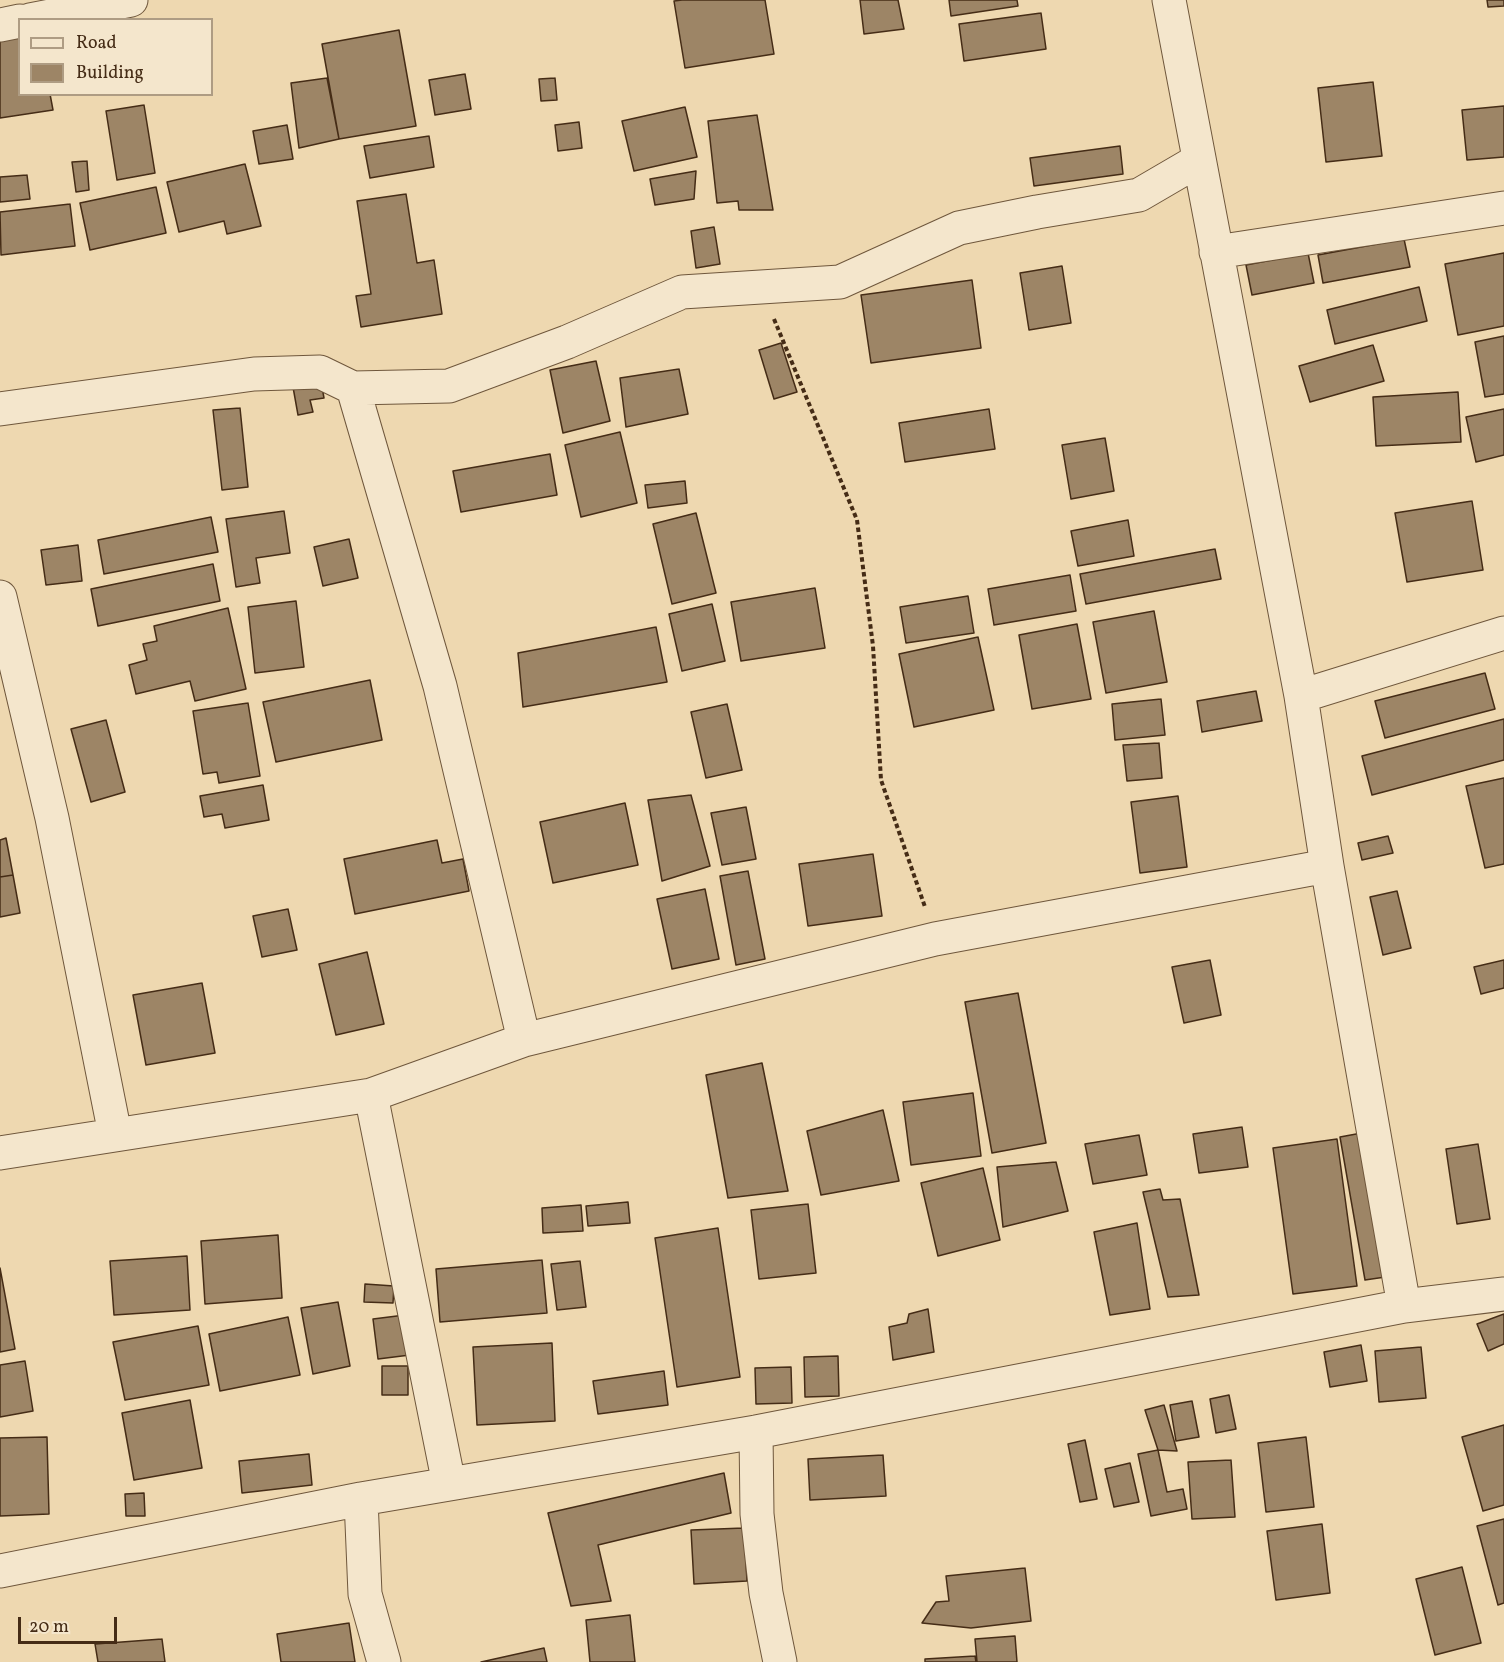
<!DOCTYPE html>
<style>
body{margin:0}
#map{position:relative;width:1504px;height:1662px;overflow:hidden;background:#eed8b0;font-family:Vollkorn,serif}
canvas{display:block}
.legend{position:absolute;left:18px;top:18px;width:195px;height:78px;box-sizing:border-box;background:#f4e6cc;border:2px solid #ae9c83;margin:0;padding:8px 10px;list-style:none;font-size:18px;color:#452c16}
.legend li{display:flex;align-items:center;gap:12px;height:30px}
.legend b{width:30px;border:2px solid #ae9c83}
.scale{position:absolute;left:18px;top:1617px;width:99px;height:27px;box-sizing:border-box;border:3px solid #452c16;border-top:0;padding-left:8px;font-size:18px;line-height:21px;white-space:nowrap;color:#452c16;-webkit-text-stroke:4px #f4e6cc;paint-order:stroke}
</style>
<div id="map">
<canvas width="1504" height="1662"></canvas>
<ul class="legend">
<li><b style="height:8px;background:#f4e6cc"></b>Road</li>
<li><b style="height:16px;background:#9d8566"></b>Building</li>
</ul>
<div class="scale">20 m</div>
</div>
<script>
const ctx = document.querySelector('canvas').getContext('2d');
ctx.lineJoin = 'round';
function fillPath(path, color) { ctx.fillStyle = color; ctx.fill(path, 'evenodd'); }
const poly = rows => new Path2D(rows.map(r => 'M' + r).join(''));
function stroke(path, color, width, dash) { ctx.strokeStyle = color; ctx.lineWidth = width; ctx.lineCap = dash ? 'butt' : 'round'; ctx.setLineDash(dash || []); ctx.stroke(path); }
const building = poly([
 [682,0,765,0,774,54,685,68,674,1,682,0],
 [860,0,898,0,904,29,864,34,860,0],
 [949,0,1017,0,1018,6,951,16,949,0],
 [1487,0,1504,0,1504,6,1488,7,1487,0],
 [1041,13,1046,49,964,61,959,24,1041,13],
 [20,30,20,94,50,94,53,110,0,118,0,33,20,30],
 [399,30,416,126,339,139,322,44,399,30],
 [465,74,471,109,435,115,429,80,465,74],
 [327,78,339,139,299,148,291,83,327,78],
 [555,78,557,100,541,101,539,79,555,78],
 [1373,82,1382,156,1326,162,1318,88,1373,82],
 [144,105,155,173,117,180,106,111,144,105],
 [1504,106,1504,157,1467,160,1462,110,1504,106],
 [685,107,697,157,634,171,622,121,685,107],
 [757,115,773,210,739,210,738,201,717,203,708,121,757,115],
 [579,122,582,148,558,151,555,125,579,122],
 [287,125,293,159,259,164,253,131,287,125],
 [429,136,434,167,370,178,364,146,429,136],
 [1120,146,1123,174,1034,186,1030,158,1120,146],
 [87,161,89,190,76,192,72,162,87,161],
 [245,164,261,226,227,234,224,221,179,232,167,182,245,164],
 [696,171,694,199,655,205,650,179,696,171],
 [27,175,30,199,0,202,0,177,27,175],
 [156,187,166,233,90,250,80,203,156,187],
 [406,194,417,263,434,260,442,314,361,327,356,296,371,294,357,201,406,194],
 [70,204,75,246,1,255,0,212,70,204],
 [714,227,720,264,696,268,691,231,714,227],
 [1404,239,1410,267,1323,283,1318,255,1404,239],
 [1308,253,1314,283,1252,295,1246,265,1308,253],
 [1504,253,1504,326,1458,335,1445,264,1504,253],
 [1062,266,1071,323,1029,330,1020,273,1062,266],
 [972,280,981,348,871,363,861,295,972,280],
 [1419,287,1427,321,1335,344,1327,310,1419,287],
 [1504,336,1504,394,1485,397,1475,342,1504,336],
 [781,343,797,392,774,399,759,350,781,343],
 [1373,345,1384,381,1310,402,1299,366,1373,345],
 [596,361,610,421,563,433,550,370,596,361],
 [679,369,688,414,626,427,620,378,679,369],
 [321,382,324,398,310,400,313,412,298,415,293,387,321,382],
 [1458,392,1461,442,1376,446,1373,397,1458,392],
 [240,408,248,487,222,490,213,410,240,408],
 [989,409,995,449,905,462,899,423,989,409],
 [1504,409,1504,455,1476,462,1466,417,1504,409],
 [620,432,637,503,581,517,565,445,620,432],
 [1105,438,1114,491,1071,499,1062,445,1105,438],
 [550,454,557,495,461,512,453,471,550,454],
 [685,481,687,503,648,508,645,485,685,481],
 [1472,501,1483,570,1407,582,1395,513,1472,501],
 [284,511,290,553,256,558,260,583,236,587,226,519,284,511],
 [696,513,716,593,672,604,653,524,696,513],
 [211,517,218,552,104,574,98,540,211,517],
 [1128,520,1134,556,1078,566,1071,531,1128,520],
 [349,539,358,578,323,586,314,547,349,539],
 [78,545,82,581,46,585,41,550,78,545],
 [1215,549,1221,579,1086,604,1080,574,1215,549],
 [213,564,220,601,98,626,91,589,213,564],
 [1070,575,1076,611,994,625,988,589,1070,575],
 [815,588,825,648,741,661,731,602,815,588],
 [968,596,974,633,906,643,900,607,968,596],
 [296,601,304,667,255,673,248,607,296,601],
 [712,604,725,661,682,671,669,614,712,604],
 [228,608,246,689,195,701,190,681,136,694,129,665,147,660,143,644,157,641,154,626,228,608],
 [1154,611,1167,682,1106,693,1093,622,1154,611],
 [1077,624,1091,699,1032,709,1019,635,1077,624],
 [656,627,667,682,523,707,518,653,656,627],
 [978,637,994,710,914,727,899,654,978,637],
 [1485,673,1495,709,1385,738,1375,701,1485,673],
 [370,680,382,740,276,762,263,702,370,680],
 [1256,691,1262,721,1202,732,1197,701,1256,691],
 [1161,699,1165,735,1115,740,1112,704,1161,699],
 [248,703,260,776,219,783,217,772,203,774,193,711,248,703],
 [727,704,742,770,706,778,691,712,727,704],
 [1504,719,1504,760,1372,795,1362,756,1504,719],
 [106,720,125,792,91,802,71,729,106,720],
 [1159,743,1162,778,1127,781,1123,745,1159,743],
 [1504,778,1504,864,1485,868,1466,786,1504,778],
 [263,785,269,820,225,828,222,814,204,817,200,796,263,785],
 [691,795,710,866,662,881,648,800,691,795],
 [1178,796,1187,867,1140,873,1131,802,1178,796],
 [625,803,638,865,553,883,540,822,625,803],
 [746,807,756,859,722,865,711,813,746,807],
 [1388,836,1393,853,1362,860,1358,843,1388,836],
 [6,838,13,875,0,877,0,840,6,838],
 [437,840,442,863,463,859,469,891,355,914,344,859,437,840],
 [873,854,882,916,808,926,799,864,873,854],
 [748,871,765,959,736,965,720,876,748,871],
 [13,875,20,913,0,917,0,877,13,875],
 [705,889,719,959,672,969,657,899,705,889],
 [1397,891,1411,948,1383,955,1370,897,1397,891],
 [288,909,297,950,262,957,253,916,288,909],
 [367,952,384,1024,336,1035,319,964,367,952],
 [1210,960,1221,1015,1184,1023,1172,967,1210,960],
 [1504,960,1504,988,1481,994,1474,967,1504,960],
 [202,983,215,1053,146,1065,133,995,202,983],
 [1018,993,1046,1143,992,1153,965,1002,1018,993],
 [762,1063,788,1191,728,1198,706,1075,762,1063],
 [973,1093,981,1156,911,1165,903,1102,973,1093],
 [883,1110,899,1181,821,1195,807,1131,883,1110],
 [1242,1127,1248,1167,1199,1173,1193,1134,1242,1127],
 [1367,1132,1392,1276,1365,1280,1340,1137,1367,1132],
 [1139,1135,1147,1175,1093,1184,1085,1144,1139,1135],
 [1337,1139,1357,1286,1293,1294,1273,1148,1337,1139],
 [1478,1144,1490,1219,1457,1224,1446,1149,1478,1144],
 [1056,1162,1068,1211,1003,1227,997,1167,1056,1162],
 [983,1168,1000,1240,938,1256,921,1183,983,1168],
 [1160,1189,1163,1200,1180,1199,1199,1295,1168,1297,1143,1192,1160,1189],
 [628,1202,630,1223,588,1226,586,1206,628,1202],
 [808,1204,816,1273,759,1279,751,1210,808,1204],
 [581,1205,583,1231,543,1233,542,1208,581,1205],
 [1137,1223,1150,1309,1110,1315,1094,1232,1137,1223],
 [718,1228,740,1377,677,1387,655,1238,718,1228],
 [278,1235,282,1298,205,1304,201,1241,278,1235],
 [187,1256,190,1310,114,1315,110,1261,187,1256],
 [542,1260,547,1313,440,1322,436,1269,542,1260],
 [580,1261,586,1307,557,1310,551,1264,580,1261],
 [0,1268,15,1349,0,1352,0,1268],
 [365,1284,394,1286,393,1303,364,1302,365,1284],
 [338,1302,350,1366,313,1374,301,1308,338,1302],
 [928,1309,934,1352,893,1360,889,1327,907,1323,909,1314,928,1309],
 [1504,1314,1504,1344,1488,1351,1477,1324,1504,1314],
 [405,1315,410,1355,378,1359,373,1319,405,1315],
 [288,1317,300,1375,220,1391,209,1334,288,1317],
 [198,1326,209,1385,125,1400,113,1342,198,1326],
 [552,1343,555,1421,477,1425,473,1347,552,1343],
 [1361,1345,1367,1381,1330,1387,1324,1352,1361,1345],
 [1421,1347,1426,1398,1379,1402,1375,1351,1421,1347],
 [838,1356,839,1396,805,1397,804,1357,838,1356],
 [25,1361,33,1411,0,1417,0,1365,25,1361],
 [382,1366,408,1366,408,1395,382,1395,382,1366],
 [791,1367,792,1403,756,1404,755,1368,791,1367],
 [664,1371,668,1405,598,1414,593,1381,664,1371],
 [1229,1395,1236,1429,1216,1433,1210,1399,1229,1395],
 [190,1400,202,1468,134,1480,122,1413,190,1400],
 [1192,1401,1199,1437,1176,1441,1170,1405,1192,1401],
 [1164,1405,1177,1451,1158,1450,1145,1410,1164,1405],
 [1504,1425,1504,1505,1483,1511,1462,1437,1504,1425],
 [47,1437,49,1514,0,1516,0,1438,47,1437],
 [1306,1437,1314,1507,1266,1512,1258,1443,1306,1437],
 [1085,1440,1097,1499,1080,1502,1068,1444,1085,1440],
 [1158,1450,1167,1492,1183,1489,1187,1509,1151,1516,1138,1454,1158,1450],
 [309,1454,312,1485,242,1493,239,1461,309,1454],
 [883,1455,886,1496,810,1500,808,1459,883,1455],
 [1231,1460,1235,1517,1192,1519,1188,1462,1231,1460],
 [1130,1463,1139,1502,1114,1507,1105,1469,1130,1463],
 [724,1473,731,1513,598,1545,611,1601,571,1606,548,1513,724,1473],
 [144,1493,145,1516,126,1516,125,1494,144,1493],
 [1504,1519,1504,1603,1498,1605,1477,1526,1504,1519],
 [1322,1524,1330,1593,1276,1600,1267,1531,1322,1524],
 [744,1528,747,1581,694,1584,691,1530,744,1528],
 [1462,1567,1481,1643,1435,1655,1416,1579,1462,1567],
 [1025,1568,1031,1621,971,1628,922,1623,936,1602,949,1601,946,1576,1025,1568],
 [630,1615,635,1662,590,1662,586,1620,630,1615],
 [349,1623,355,1662,281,1662,277,1634,349,1623],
 [1015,1636,1017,1662,977,1662,975,1639,1015,1636],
 [162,1639,165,1662,98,1662,95,1644,162,1639],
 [544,1648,547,1662,481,1662,544,1648],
 [975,1656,976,1662,925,1662,925,1659,975,1656]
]);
fillPath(building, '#9d8566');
stroke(building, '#452c16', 1.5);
const minor = poly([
 [1169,0,1301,696,1327,866,1404,1306],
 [30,20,131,0],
 [0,25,20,21],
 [1216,252,1504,208],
 [353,388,449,386,567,342,682,292,840,282,959,228,1037,212,1139,195,1199,160],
 [0,409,254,374,320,372,353,388,440,686,524,1040],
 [0,597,52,818,115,1134],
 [1301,696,1504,633],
 [371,1095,449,1484],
 [0,1153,371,1095,524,1040,935,939,1327,866],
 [756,1432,757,1514,766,1593,780,1662],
 [361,1499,365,1594,384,1662],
 [0,1571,361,1499,756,1432,1404,1306,1504,1294]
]);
stroke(minor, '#6f573c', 35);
stroke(poly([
 [774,319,857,520,873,646,881,780,925,907]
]), '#452c16', 4, [4.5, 3]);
stroke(minor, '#f4e6cc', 33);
</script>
